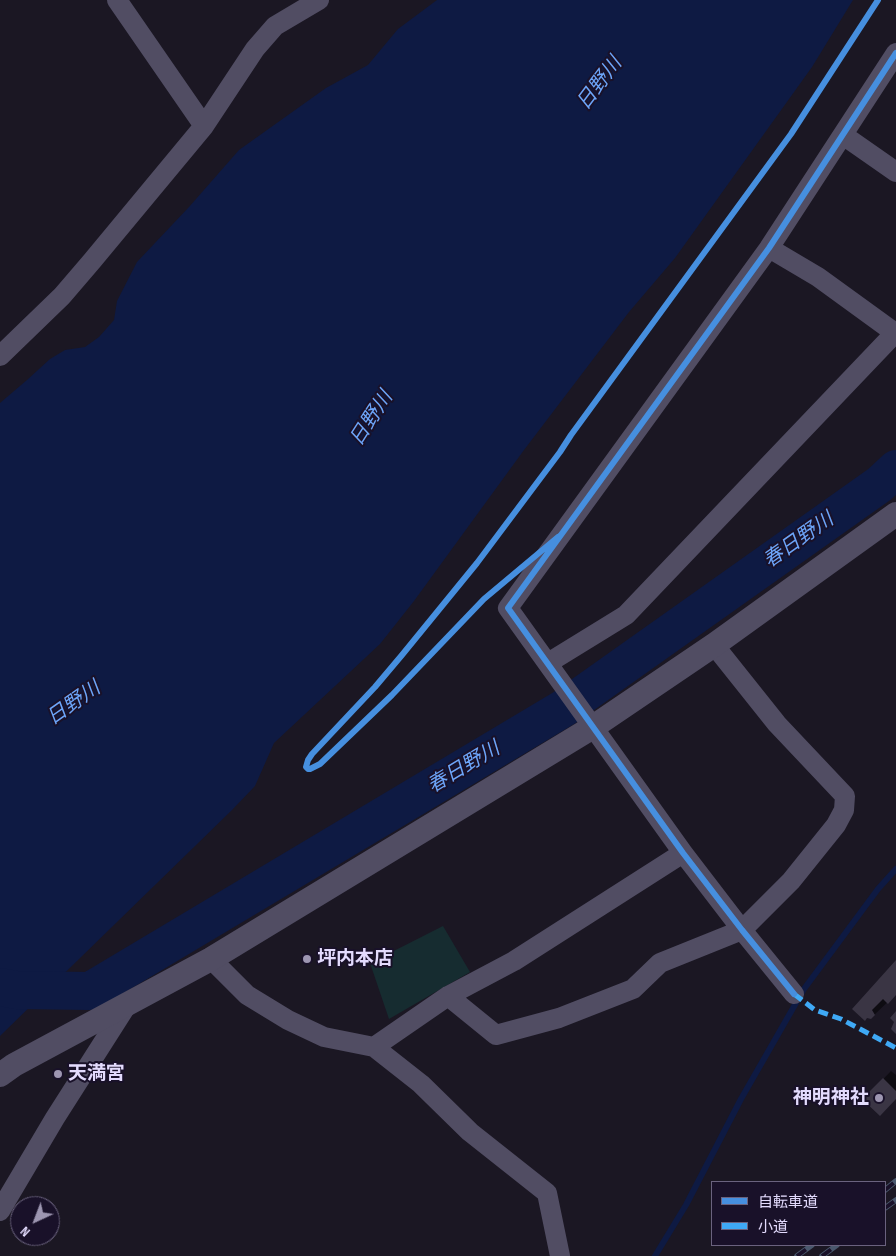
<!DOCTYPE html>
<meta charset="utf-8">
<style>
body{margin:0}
#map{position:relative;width:896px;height:1256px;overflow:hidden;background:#1b1723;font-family:"Sofia Sans Condensed","Noto Sans JP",sans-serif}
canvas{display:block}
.legend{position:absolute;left:711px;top:1181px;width:175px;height:65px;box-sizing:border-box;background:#191129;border:1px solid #6a627e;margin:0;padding:6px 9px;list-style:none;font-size:15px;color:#e3dbfd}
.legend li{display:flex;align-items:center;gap:10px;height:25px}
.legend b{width:25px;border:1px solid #6a627e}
.north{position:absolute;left:10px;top:1196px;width:50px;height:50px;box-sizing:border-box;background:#191129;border:1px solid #6a627e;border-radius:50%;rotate:223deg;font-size:14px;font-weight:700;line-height:20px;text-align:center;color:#e3dbfd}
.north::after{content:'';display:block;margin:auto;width:18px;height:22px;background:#9d96b1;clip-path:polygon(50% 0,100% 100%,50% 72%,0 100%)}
</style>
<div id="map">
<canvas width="896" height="1256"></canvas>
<ul class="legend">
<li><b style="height:6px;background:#468fdf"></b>自転車道</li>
<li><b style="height:6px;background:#3fa9f5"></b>小道</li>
</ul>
<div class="north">N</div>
</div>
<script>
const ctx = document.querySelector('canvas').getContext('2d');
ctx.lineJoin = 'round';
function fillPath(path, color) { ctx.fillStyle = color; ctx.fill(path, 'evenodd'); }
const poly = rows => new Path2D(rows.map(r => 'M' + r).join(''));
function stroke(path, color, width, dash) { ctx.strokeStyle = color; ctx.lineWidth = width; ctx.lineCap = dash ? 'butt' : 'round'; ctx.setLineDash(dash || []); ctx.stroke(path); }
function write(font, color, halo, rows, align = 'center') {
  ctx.font = font + ' "Sofia Sans Condensed","Noto Sans JP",sans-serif'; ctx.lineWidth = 4; ctx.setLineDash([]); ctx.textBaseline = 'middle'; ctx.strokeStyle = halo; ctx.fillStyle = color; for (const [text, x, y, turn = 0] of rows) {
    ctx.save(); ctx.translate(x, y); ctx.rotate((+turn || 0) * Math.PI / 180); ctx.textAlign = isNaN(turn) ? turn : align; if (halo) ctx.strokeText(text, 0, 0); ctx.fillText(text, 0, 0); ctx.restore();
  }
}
fillPath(poly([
 [443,926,470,972,389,1019,370,963]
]), '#162c30');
fillPath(poly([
 [437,0,853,0,812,67,675,258,629,312,524,450,414,601,380,644,274,743,255,786,232,810,0,1036,0,403,27,380,50,359,65,350,85,347,99,337,114,320,117,301,137,262,189,207,239,150,326,88,368,65,398,29]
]), '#0e1a43');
fillPath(poly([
 [896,962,896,994,871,1018,867,1016],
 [891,1071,896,1075,896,1097,864,1099]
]), '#0007');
stroke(poly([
 [655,1256,686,1205,741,1099,804,989,878,889,896,869]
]), '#0e1a43', 6);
stroke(poly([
 [0,987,16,990,90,991,564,708,880,484,896,469]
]), '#0e1a43', 38);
fillPath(poly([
 [896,960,896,995,888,1004,883,999,872,1010,875,1015,871,1019,867,1018,865,1021,852,1009],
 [896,1011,896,1034,891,1029,894,1022,890,1018],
 [883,1078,896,1091,896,1099,880,1116,862,1099]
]), '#3a3544');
stroke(poly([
 [494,590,484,599,392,695,320,764,310,769,308,769,306,767,308,760,312,754,375,687,402,655,477,563,560,452,571,435,791,134,878,0]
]), '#4c5564', 3, [2.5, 4]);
stroke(poly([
 [117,0,204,126],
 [843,135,896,172],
 [769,248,818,277,895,333],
 [0,356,62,296,92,261,204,126,255,49,275,26,319,0],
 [548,663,626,615,896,332],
 [211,959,247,995,288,1020,324,1037,374,1047,421,1084,470,1132,547,1193,560,1256],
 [794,994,742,930,683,853,508,608,769,248,896,53],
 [448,996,496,1035,559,1018,633,989,660,963,742,930,791,881,836,825,844,810,845,796,777,724,714,645],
 [374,1047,448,996,514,961,683,853],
 [0,1211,55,1118,127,1005]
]), '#514d63', 20);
stroke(poly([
 [0,1075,14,1065,211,959,593,727,714,645,896,514]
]), '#514d63', 24);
const rail = poly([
 [885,1190,896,1181],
 [885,1208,896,1200],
 [797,1256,812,1245],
 [822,1256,837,1245]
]);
stroke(rail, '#4a586d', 5.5);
stroke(rail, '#191129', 4, [11]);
stroke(poly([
 [794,994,815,1010,841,1019,896,1048]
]), '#3fa9f5', 5, [10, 5]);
stroke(poly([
 [558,537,484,599,392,695,320,764,310,769,308,769,306,767,308,760,312,754,375,687,402,655,477,563,560,452,571,435,791,134,878,0],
 [794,994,742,930,683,853,508,608,769,248,896,53]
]), '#468fdf', 6);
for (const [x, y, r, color] of [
 [307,959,5,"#9d96b1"],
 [58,1074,5,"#9d96b1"],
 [879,1098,5,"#9d96b1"]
]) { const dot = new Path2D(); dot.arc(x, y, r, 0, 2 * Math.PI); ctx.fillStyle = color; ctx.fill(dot); stroke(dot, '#191129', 2); }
write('bold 19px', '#e3dbfd', '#191129', [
 ["坪内本店",317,959],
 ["天満宮",68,1074],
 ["神明神社",869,1098,"right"]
], 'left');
write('italic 20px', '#6da5f9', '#191129', [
 ["日野川",600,84,-53],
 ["日野川",372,419,-57],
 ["春日野川",799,541,-35],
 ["日野川",74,704,-35],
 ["春日野川",464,768,-31]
]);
</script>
